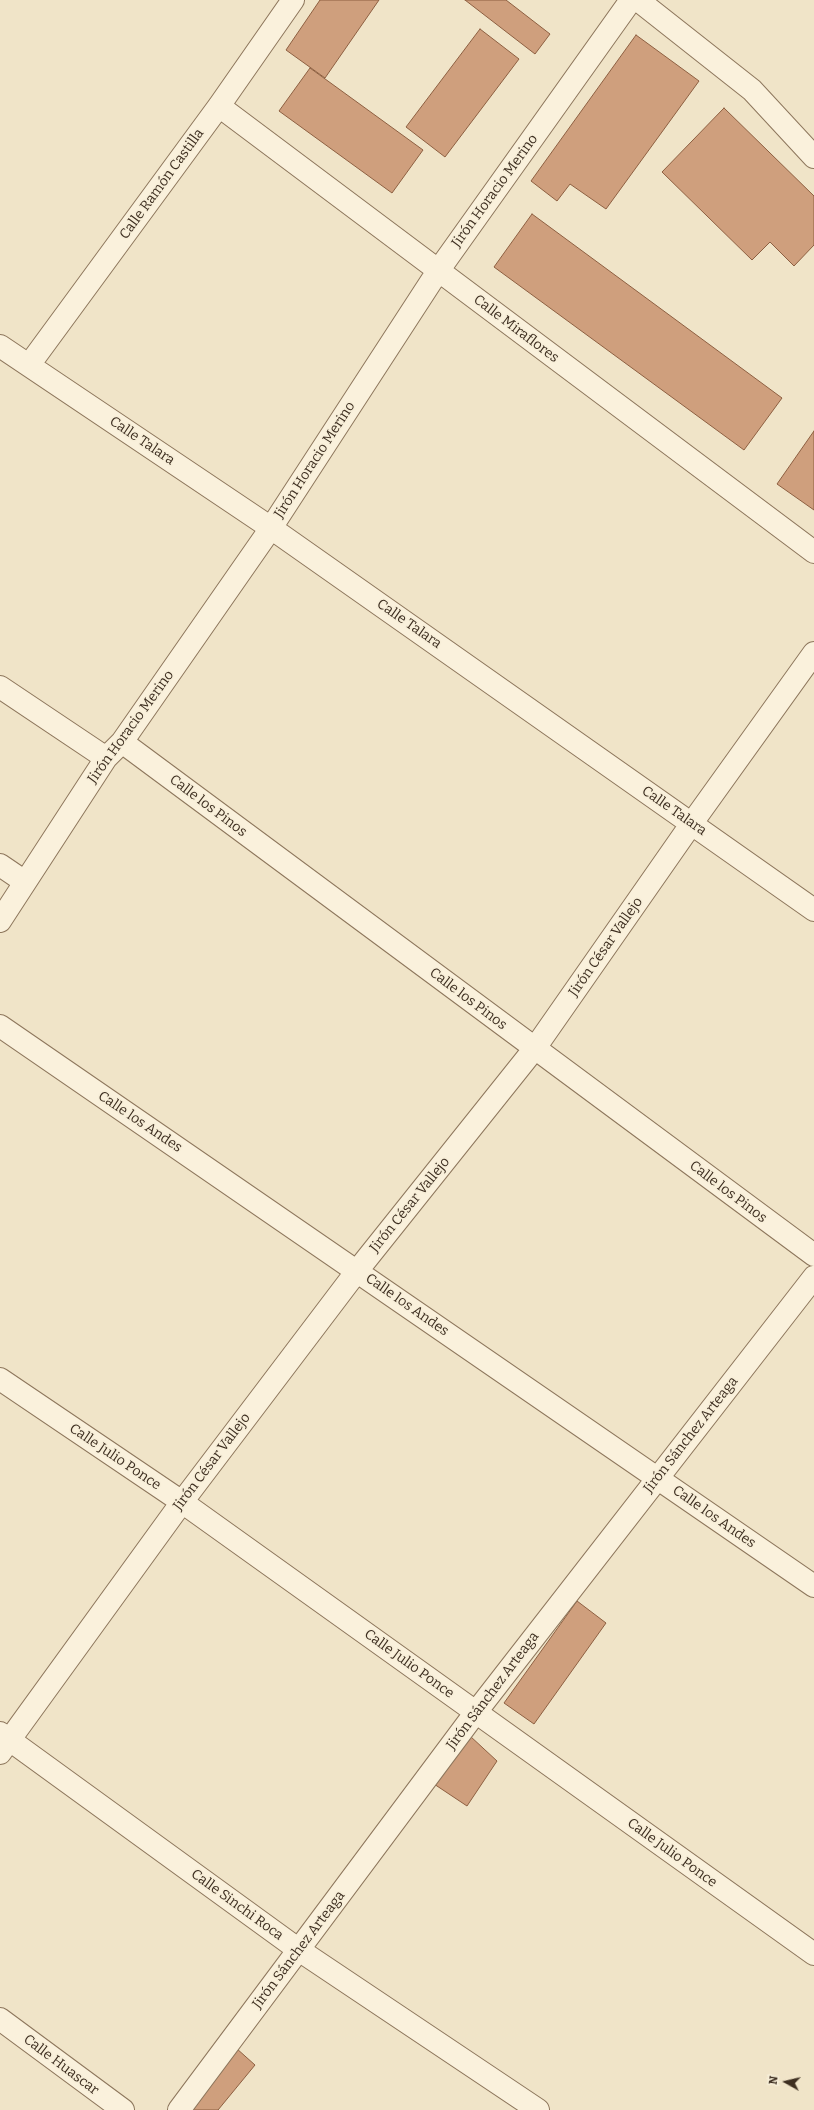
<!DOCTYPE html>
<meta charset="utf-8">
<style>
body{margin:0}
#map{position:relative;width:814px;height:2110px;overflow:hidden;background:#f0e4c8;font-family:Bitter,serif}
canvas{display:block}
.north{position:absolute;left:766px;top:2062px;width:40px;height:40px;-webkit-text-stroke:3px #f7eed8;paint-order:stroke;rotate:278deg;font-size:11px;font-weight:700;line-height:16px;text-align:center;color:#3d2e20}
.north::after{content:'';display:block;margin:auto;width:14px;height:18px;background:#3d2e20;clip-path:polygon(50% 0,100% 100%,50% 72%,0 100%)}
</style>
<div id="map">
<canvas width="814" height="2110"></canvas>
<div class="north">N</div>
</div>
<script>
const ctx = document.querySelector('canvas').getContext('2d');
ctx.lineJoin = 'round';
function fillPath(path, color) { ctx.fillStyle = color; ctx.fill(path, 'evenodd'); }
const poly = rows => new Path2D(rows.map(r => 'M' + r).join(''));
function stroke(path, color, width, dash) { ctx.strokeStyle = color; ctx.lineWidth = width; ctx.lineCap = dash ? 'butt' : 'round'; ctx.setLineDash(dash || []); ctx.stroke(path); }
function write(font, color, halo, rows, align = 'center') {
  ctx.font = font + ' Bitter,serif'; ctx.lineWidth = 3; ctx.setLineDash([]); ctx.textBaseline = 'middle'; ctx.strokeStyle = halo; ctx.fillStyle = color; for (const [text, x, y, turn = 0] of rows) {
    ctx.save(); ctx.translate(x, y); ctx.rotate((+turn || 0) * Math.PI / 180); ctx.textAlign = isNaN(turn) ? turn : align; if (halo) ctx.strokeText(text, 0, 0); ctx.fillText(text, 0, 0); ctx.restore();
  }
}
const building = poly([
 [320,0,379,0,325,78,286,50,320,0],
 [465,0,506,0,550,34,535,54,465,0],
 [480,29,519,59,445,157,406,127,480,29],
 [636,35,699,81,606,209,570,184,557,201,531,181,636,35],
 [310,68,423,150,392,193,279,111,310,68],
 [724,108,814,196,814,245,794,266,770,242,752,260,662,172,724,108],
 [532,214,782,398,744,450,494,267,532,214],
 [814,431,814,510,777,484,814,431],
 [577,1601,606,1623,534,1724,504,1703,577,1601],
 [470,1736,497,1761,467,1806,434,1784,470,1736],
 [236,2048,255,2065,218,2110,190,2110,236,2048]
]);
fillPath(building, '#cf9f7d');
stroke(building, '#8d5f41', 1);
const minor = poly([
 [638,0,752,90,814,157],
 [219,106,814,552],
 [0,346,271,528,814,910],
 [29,365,219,106,293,0],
 [0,687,106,758],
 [122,742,814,1255],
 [0,865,25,882],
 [0,921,106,758,122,742,271,528,438,271,631,0],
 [0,1026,814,1586],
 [0,1379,182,1502,814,1954],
 [0,1733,299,1950,538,2110],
 [0,1753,182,1502,357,1271,535,1048,692,823,814,653],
 [0,2019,123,2110],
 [179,2110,476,1712,814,1277]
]);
stroke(minor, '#8d765c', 24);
stroke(minor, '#faf1dc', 22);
write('14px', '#3d2e20', '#f7eed8', [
 ["Calle Ramón Castilla",162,184,-54],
 ["Jirón Horacio Merino",495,191,-54],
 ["Calle Miraflores",516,329,37],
 ["Calle Talara",142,441,34],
 ["Jirón Horacio Merino",315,460,-57],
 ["Calle Talara",409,624,35],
 ["Jirón Horacio Merino",131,727,-54],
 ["Calle los Pinos",208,806,37],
 ["Calle Talara",674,811,35],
 ["Jirón César Vallejo",606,947,-55],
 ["Calle los Pinos",468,999,37],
 ["Calle los Andes",140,1122,34],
 ["Calle los Pinos",728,1192,37],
 ["Jirón César Vallejo",410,1205,-51],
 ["Calle los Andes",407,1305,35],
 ["Jirón Sánchez Arteaga",691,1435,-52],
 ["Calle Julio Ponce",115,1457,34],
 ["Jirón César Vallejo",212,1462,-53],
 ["Calle los Andes",714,1517,35],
 ["Calle Julio Ponce",409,1664,36],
 ["Jirón Sánchez Arteaga",493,1691,-53],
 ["Calle Julio Ponce",672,1853,36],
 ["Calle Sinchi Roca",237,1905,36],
 ["Jirón Sánchez Arteaga",299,1950,-53],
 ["Calle Huascar",61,2065,37]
]);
</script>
